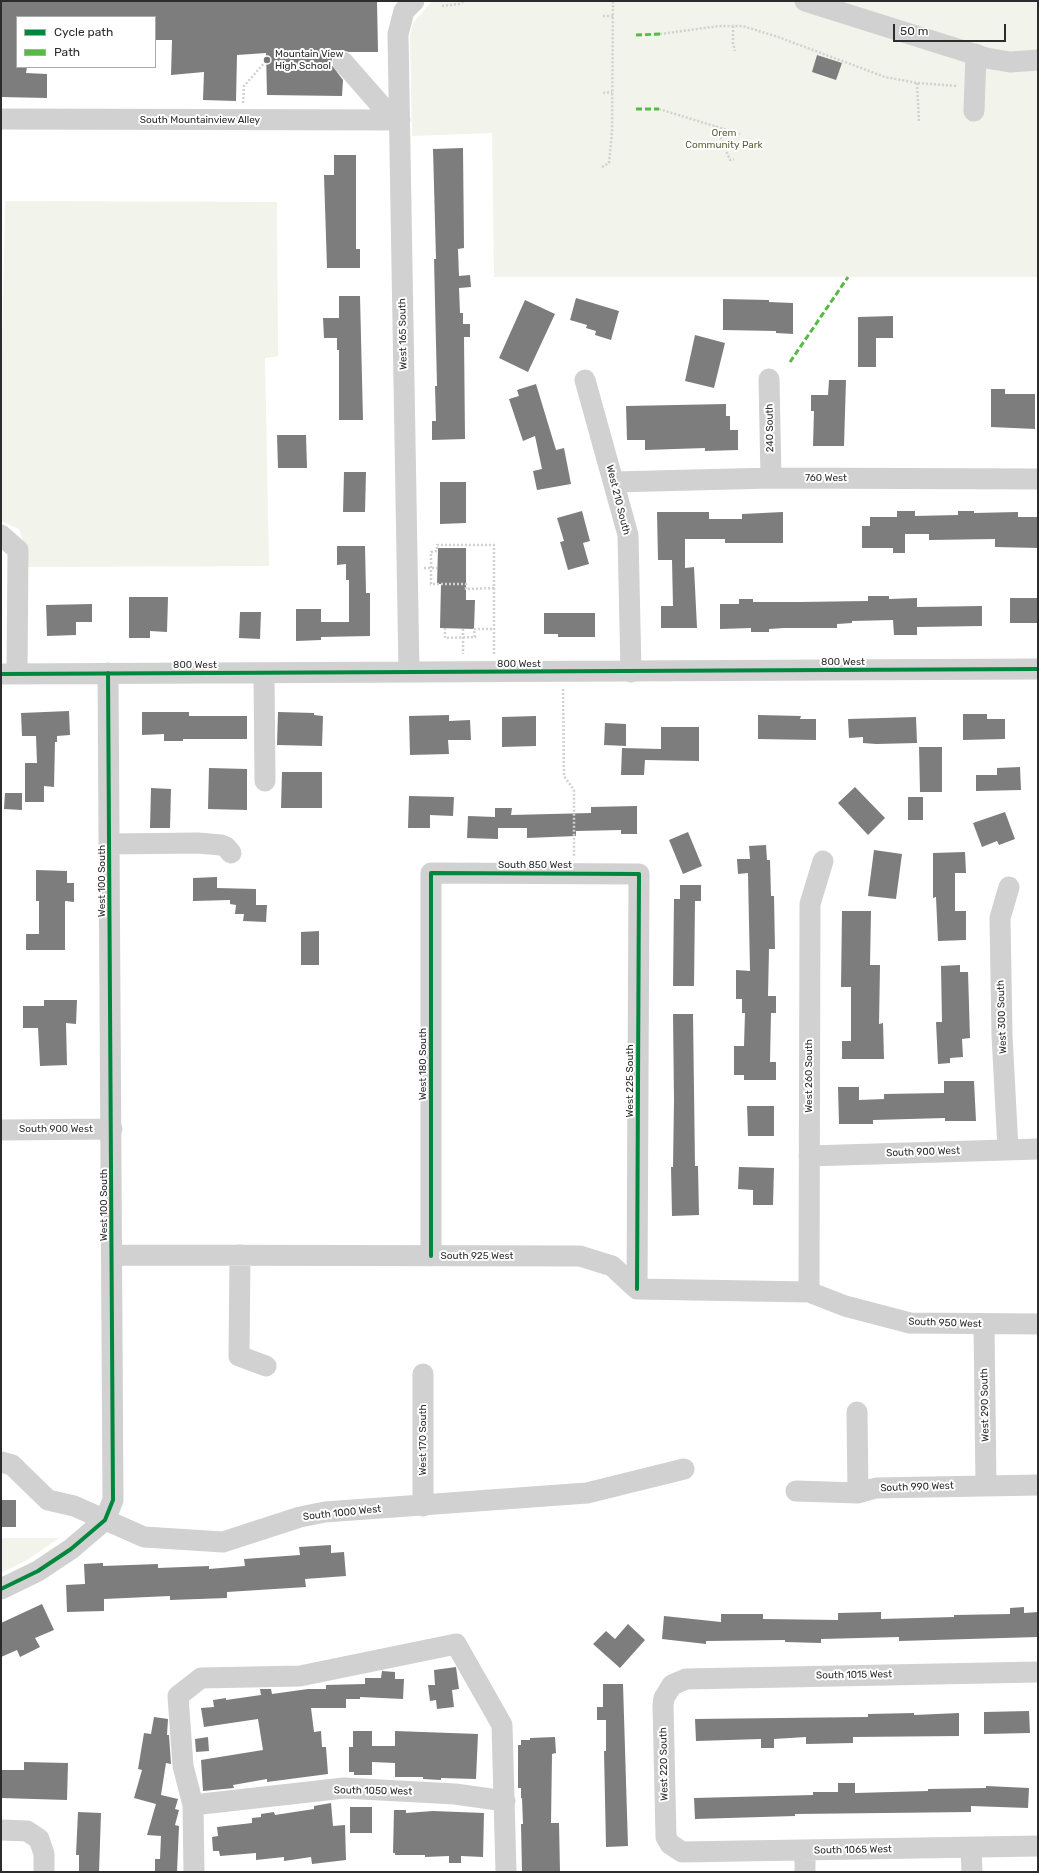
<!DOCTYPE html>
<style>
body{margin:0}
#map{position:relative;width:1039px;height:1873px;overflow:hidden;background:#fff;font-family:Rubik,sans-serif}
canvas{display:block}
.frame{position:absolute;inset:0;border:2px solid #2c2c2c;pointer-events:none}
.legend{position:absolute;left:16px;top:16px;width:140px;height:52px;box-sizing:border-box;background:#fff;border:1px solid #ababab;margin:0;padding:5px 7px;list-style:none;font-size:12px;color:#2c2c2c}
.legend li{display:flex;align-items:center;gap:8px;height:20px}
.legend b{width:20px;border:1px solid #ababab}
.scale{position:absolute;left:893px;top:24px;width:113px;height:18px;box-sizing:border-box;border:2px solid #2c2c2c;border-top:0;padding-left:5px;font-size:12px;line-height:14px;white-space:nowrap;color:#2c2c2c;-webkit-text-stroke:3px #fff;paint-order:stroke}
</style>
<div id="map">
<canvas width="1039" height="1873"></canvas>
<div class="frame"></div>
<ul class="legend">
<li><b style="height:5px;background:#00873e"></b>Cycle path</li>
<li><b style="height:5px;background:#58b947"></b>Path</li>
</ul>
<div class="scale">50 m</div>
</div>
<script>
const ctx = document.querySelector('canvas').getContext('2d');
ctx.lineJoin = 'round';
function fillPath(path, color) { ctx.fillStyle = color; ctx.fill(path, 'evenodd'); }
const poly = rows => new Path2D(rows.map(r => 'M' + r).join(''));
function stroke(path, color, width, dash) { ctx.strokeStyle = color; ctx.lineWidth = width; ctx.lineCap = dash ? 'butt' : 'round'; ctx.setLineDash(dash || []); ctx.stroke(path); }
function write(font, color, halo, rows, align = 'center') {
  ctx.font = font + ' Rubik,sans-serif'; ctx.lineWidth = 4; ctx.setLineDash([]); ctx.textBaseline = 'middle'; ctx.strokeStyle = halo; ctx.fillStyle = color; for (const [text, x, y, turn = 0] of rows) {
    ctx.save(); ctx.translate(x, y); ctx.rotate((+turn || 0) * Math.PI / 180); ctx.textAlign = isNaN(turn) ? turn : align; if (halo) ctx.strokeText(text, 0, 0); ctx.fillText(text, 0, 0); ctx.restore();
  }
}
fillPath(poly([
 [432,1,1038,1,1038,277,494,277,492,133,412,136,410,35,413,23],
 [5,201,277,202,278,356,265,358,269,566,22,567,23,541,19,529,1,521,1,410],
 [1,1538,59,1538,27,1560,1,1573]
]), '#f2f3ea');
fillPath(poly([
 [1,1,377,1,378,52,349,52,341,50,335,53,332,59,331,64,343,80,342,96,267,95,266,53,237,55,236,101,203,100,204,72,171,75,172,40,155,40,155,17,17,17,17,67,27,67,26,73,47,74,47,98,1,97],
 [817,55,842,63,836,80,812,72],
 [463,148,464,248,458,249,459,276,470,275,471,287,459,288,460,313,463,313,463,324,470,324,470,337,464,337,465,439,432,440,432,421,436,421,435,386,437,386,434,259,436,259,433,149],
 [334,155,356,155,356,249,360,249,360,268,327,268,324,175,334,175],
 [339,296,360,296,363,420,339,420,339,350,337,350,337,338,324,338,323,318,339,318],
 [576,298,619,311,611,340,595,335,596,331,586,328,587,325,570,320],
 [723,299,769,300,769,302,793,303,793,334,776,333,776,331,723,330],
 [525,300,555,314,528,372,499,358],
 [893,316,893,338,876,338,876,367,858,367,858,317],
 [695,335,725,343,714,388,685,381],
 [829,380,846,380,844,446,813,446,814,411,811,411,811,395,828,395],
 [536,384,556,450,564,448,571,484,537,490,533,471,542,469,535,436,523,441,509,399,519,396,517,390],
 [991,389,1005,389,1005,394,1035,394,1035,429,991,427],
 [726,404,726,416,730,416,730,430,738,430,738,450,705,451,705,448,645,450,645,440,627,440,626,406],
 [277,435,306,435,307,468,278,468],
 [344,472,366,472,365,512,343,512],
 [440,482,466,482,466,523,440,524],
 [582,511,590,541,583,543,589,564,568,570,560,542,564,541,557,518],
 [897,511,915,511,915,516,958,515,958,511,974,511,974,513,1018,512,1018,517,1038,517,1038,548,995,547,995,539,929,540,929,534,905,534,905,553,893,553,893,548,862,548,862,526,870,526,870,517,897,517],
 [657,512,709,512,709,519,742,519,742,514,783,512,783,543,725,543,725,539,685,539,685,568,694,567,697,628,661,628,661,606,673,606,672,560,658,560],
 [337,546,365,546,366,593,370,593,370,636,321,637,321,640,296,641,296,609,321,609,321,622,349,622,349,580,346,580,346,564,337,565],
 [438,548,466,548,466,600,475,600,474,629,440,628,441,584,437,584],
 [868,596,889,596,889,599,917,598,917,607,982,606,982,626,917,627,917,635,894,635,893,620,852,621,852,623,837,624,837,628,784,628,769,629,769,632,751,632,751,628,720,629,720,604,739,604,739,599,753,599,753,602,800,602,868,601],
 [129,597,168,597,167,632,150,631,150,638,129,638],
 [1010,598,1038,598,1038,623,1010,623],
 [92,604,92,622,76,622,76,635,47,636,46,605],
 [240,612,261,612,260,639,239,638],
 [544,613,595,613,595,637,558,637,558,634,544,634],
 [69,711,70,735,57,736,57,742,55,742,54,787,44,786,44,802,25,802,25,763,37,763,36,736,22,736,21,713],
 [142,712,189,712,189,716,247,716,247,739,183,739,183,741,164,741,164,734,142,735],
 [278,712,314,713,314,715,323,716,322,746,277,745],
 [963,714,987,714,987,719,1005,719,1005,739,963,740],
 [449,715,449,721,470,720,471,740,448,740,449,754,410,755,409,716],
 [758,715,801,716,800,719,816,719,816,740,758,739],
 [536,716,536,746,502,747,502,717],
 [916,717,917,743,876,744,863,743,863,737,849,738,848,719],
 [605,723,626,724,626,746,604,745],
 [661,727,699,727,699,761,645,760,644,775,621,775,622,748,661,749],
 [919,747,942,747,942,792,920,792],
 [1020,767,1021,790,976,791,976,775,997,775,997,768],
 [209,768,247,769,247,810,208,809],
 [282,772,322,772,322,808,281,808],
 [855,787,885,818,868,835,838,803],
 [151,788,171,789,170,828,150,828],
 [5,793,22,793,22,810,4,809],
 [409,796,454,797,453,816,430,815,430,828,408,828],
 [908,797,923,797,923,820,908,820],
 [637,806,637,834,621,834,621,830,576,831,576,836,527,838,527,828,498,828,498,839,467,838,468,816,495,817,495,808,512,808,511,815,591,813,591,807],
 [1005,812,1015,839,999,845,997,841,982,847,973,823],
 [688,832,702,866,683,874,669,840],
 [766,845,767,860,770,860,771,896,774,896,775,949,769,949,768,996,776,996,776,1013,771,1013,770,1062,776,1062,776,1080,744,1080,744,1075,734,1075,734,1046,744,1046,745,1013,742,1013,742,999,736,999,736,970,750,971,748,873,738,874,737,859,750,859,749,846],
 [874,850,902,854,896,899,868,896],
 [965,852,966,873,955,873,955,911,966,911,966,940,938,941,936,897,933,898,933,853],
 [36,870,67,871,67,883,74,883,74,902,65,901,65,950,26,950,26,934,39,934,39,901,36,901],
 [217,877,217,888,256,889,256,905,267,905,266,922,243,921,244,914,235,914,236,905,230,904,230,900,193,901,193,878],
 [680,885,701,885,701,901,695,901,694,986,673,986,674,899,680,899],
 [842,911,871,911,870,965,880,965,879,1024,883,1023,884,1059,842,1059,842,1041,851,1041,851,987,841,987],
 [319,931,319,965,301,965,301,932],
 [960,965,960,972,968,972,970,1038,962,1039,963,1057,950,1058,950,1063,938,1064,936,1022,942,1022,941,966],
 [44,1000,77,1000,76,1024,66,1023,67,1065,40,1066,38,1028,23,1028,23,1006,44,1006],
 [673,1014,693,1014,695,1166,698,1166,699,1215,672,1216,671,1167,673,1167,674,1100],
 [944,1081,974,1081,976,1121,945,1121,945,1118,873,1120,873,1124,839,1124,838,1087,859,1087,859,1100,884,1099,884,1094,944,1093],
 [747,1106,774,1106,774,1136,748,1136],
 [739,1167,774,1168,773,1205,753,1205,753,1190,738,1189],
 [1,1500,16,1500,16,1527,1,1527],
 [331,1545,331,1553,344,1552,346,1576,305,1579,306,1587,227,1592,227,1598,170,1600,170,1596,104,1599,104,1611,67,1612,66,1585,85,1584,84,1564,103,1563,103,1566,158,1564,158,1568,209,1566,209,1569,245,1566,244,1559,300,1555,299,1547],
 [42,1604,54,1630,35,1638,40,1647,20,1657,17,1650,1,1657,1,1623],
 [1024,1607,1024,1613,1038,1612,1038,1637,899,1641,899,1637,821,1639,821,1643,785,1642,785,1640,706,1641,706,1644,662,1639,664,1616,721,1622,721,1614,763,1614,763,1619,838,1620,838,1613,881,1612,881,1619,954,1617,954,1615,1010,1614,1010,1608],
 [628,1624,645,1640,620,1668,593,1644,606,1631,615,1639],
 [456,1667,459,1689,452,1690,454,1707,437,1709,436,1700,430,1701,428,1685,435,1685,434,1670],
 [382,1671,395,1672,395,1679,404,1679,403,1699,360,1697,360,1699,346,1699,346,1708,311,1708,314,1732,321,1731,322,1747,326,1747,328,1774,267,1782,267,1779,233,1785,234,1788,203,1791,201,1760,263,1750,258,1719,204,1727,201,1708,214,1707,213,1700,226,1698,226,1700,261,1695,260,1689,271,1689,272,1694,308,1689,326,1689,326,1685,365,1684,365,1678,381,1678],
 [603,1684,623,1684,628,1846,606,1847,604,1751,606,1751,606,1720,597,1720,597,1707,603,1707],
 [1029,1711,1030,1733,984,1734,984,1712],
 [914,1713,914,1715,959,1713,959,1736,853,1737,853,1743,806,1744,806,1737,774,1739,774,1748,761,1748,761,1739,696,1741,695,1719,868,1717,868,1714],
 [154,1717,168,1719,167,1735,169,1735,171,1764,166,1763,161,1795,178,1799,175,1809,179,1810,175,1825,179,1826,177,1872,155,1872,155,1859,160,1859,161,1836,147,1835,156,1804,134,1798,142,1770,138,1769,144,1733,151,1734],
 [353,1731,372,1731,372,1746,395,1746,395,1731,478,1734,476,1779,441,1778,441,1780,423,1779,423,1777,395,1777,395,1763,372,1762,372,1775,354,1775,354,1772,349,1772,349,1747,353,1747],
 [208,1737,209,1751,196,1752,195,1739],
 [555,1737,556,1753,552,1754,551,1823,559,1823,560,1872,522,1872,521,1824,523,1824,522,1798,521,1798,521,1788,518,1788,518,1745,521,1745,521,1740,530,1740,530,1738],
 [24,1762,68,1763,67,1800,1,1798,2,1770,24,1770],
 [838,1783,855,1783,855,1793,928,1791,928,1789,986,1788,986,1786,1029,1788,1028,1808,971,1806,971,1812,795,1814,795,1816,695,1819,694,1798,813,1795,813,1792,838,1792],
 [331,1803,333,1826,345,1825,346,1860,312,1864,311,1857,284,1861,284,1857,256,1860,256,1853,220,1856,219,1851,213,1851,212,1837,218,1836,217,1827,252,1823,252,1818,261,1817,261,1814,274,1812,275,1815,314,1809,314,1806],
 [350,1807,372,1807,372,1833,350,1833],
 [394,1810,406,1810,406,1813,433,1811,484,1813,483,1857,461,1856,461,1863,449,1863,449,1856,425,1857,425,1855,395,1855,395,1853,393,1853],
 [78,1812,101,1813,99,1872,79,1872,79,1855,76,1855]
]), '#7d7d7d');
stroke(poly([
 [442,6,459,4,464,1],
 [603,16,613,16],
 [733,26,733,43,735,51],
 [660,34,719,26,743,26,778,37,885,77,917,83,957,86],
 [917,83,919,121],
 [603,93,612,92],
 [243,103,244,86,266,61],
 [659,109,740,134],
 [716,126,730,160,734,159],
 [602,167,609,163,612,132,613,1],
 [424,568,437,568],
 [494,588,466,589,466,584,431,584,431,552,437,551,437,545,494,545,494,654],
 [445,628,445,638,475,637,474,629,494,629],
 [463,629,463,654],
 [563,689,564,776,574,790,574,856]
]), '#d1d1d1', 2.5, [2, 2]);
stroke(poly([
 [805,1,986,58,1010,62,1038,60],
 [343,62,385,110],
 [974,111,976,54],
 [1,119,400,120],
 [769,379,771,478],
 [585,380,628,535,631,672],
 [614,482,771,478,1038,479],
 [1,535,18,550,17,674],
 [409,672,398,34,404,11,414,1],
 [264,673,265,781],
 [1,674,1038,669],
 [109,844,198,843,221,845,226,847,231,853],
 [1,1130,112,1129],
 [1008,1149,1002,1035,1000,918,1009,887],
 [809,1156,1038,1149],
 [112,1255,580,1256,612,1266,637,1289,809,1292,845,1306,910,1323,1038,1324],
 [240,1255,239,1356,266,1366],
 [431,1256,431,873,639,874,637,1289],
 [809,1292,810,904,823,861],
 [984,1324,986,1485],
 [857,1412,858,1493],
 [1,1462,12,1465,48,1500,74,1506,144,1537,223,1542,300,1517,325,1512,587,1493,684,1469],
 [796,1491,858,1493,876,1488,1038,1485],
 [423,1506,423,1374],
 [1,1589,38,1571,71,1549,105,1520,113,1500,108,673],
 [1038,1672,686,1679,672,1685,664,1698,663,1705,666,1837,670,1844,682,1852,1038,1846],
 [193,1805,344,1788,455,1794,505,1801],
 [1,1830,27,1831,39,1839,44,1854,44,1872],
 [971,1848,972,1872],
 [805,1850,805,1872],
 [194,1872,193,1805,183,1766,178,1696,201,1678,300,1676,456,1644,502,1725,506,1872]
]), '#d1d1d1', 21);
stroke(poly([
 [636,35,660,34],
 [636,109,659,109],
 [790,362,848,277]
]), '#58b947', 3, [6, 3]);
stroke(poly([
 [1,674,1038,669],
 [431,1256,431,873,639,874,637,1289],
 [1,1589,38,1571,71,1549,105,1520,113,1500,108,673]
]), '#00873e', 4);
for (const [x, y, r, color] of [
 [267,60,4,"#767676"]
]) { const dot = new Path2D(); dot.arc(x, y, r, 0, 2 * Math.PI); ctx.fillStyle = color; ctx.fill(dot); stroke(dot, '#fff', 1.5); }
write('10px', '#2c2c2c', '#fff', [
 ["Mountain View",275,54],
 ["High School",275,66]
], 'left');
write('10px', '#2c2c2c', '#fff', [
 ["South Mountainview Alley",200,120],
 ["West 165 South",403,334,-91],
 ["240 South",770,428,-91],
 ["760 West",826,478],
 ["West 210 South",618,500,76],
 ["800 West",843,662],
 ["800 West",519,664],
 ["800 West",195,665],
 ["South 850 West",535,865],
 ["West 100 South",102,881,-90],
 ["West 300 South",1002,1017,-92],
 ["West 180 South",423,1064,-90],
 ["West 260 South",809,1076,-90],
 ["West 225 South",630,1081,-90],
 ["South 900 West",56,1129],
 ["South 900 West",923,1152,-2],
 ["West 100 South",104,1205,-90],
 ["South 925 West",477,1256],
 ["South 950 West",945,1323,2],
 ["West 290 South",985,1405,-91],
 ["West 170 South",423,1440,-90],
 ["South 990 West",917,1487,-2],
 ["South 1000 West",342,1513,-6],
 ["South 1015 West",854,1675,-1],
 ["West 220 South",664,1764,-91],
 ["South 1050 West",373,1791,1],
 ["South 1065 West",853,1850,-1]
]);
write('10px', '#5c643c', '#fff', [
 ["Orem",724,133],
 ["Community Park",724,145]
]);
</script>
